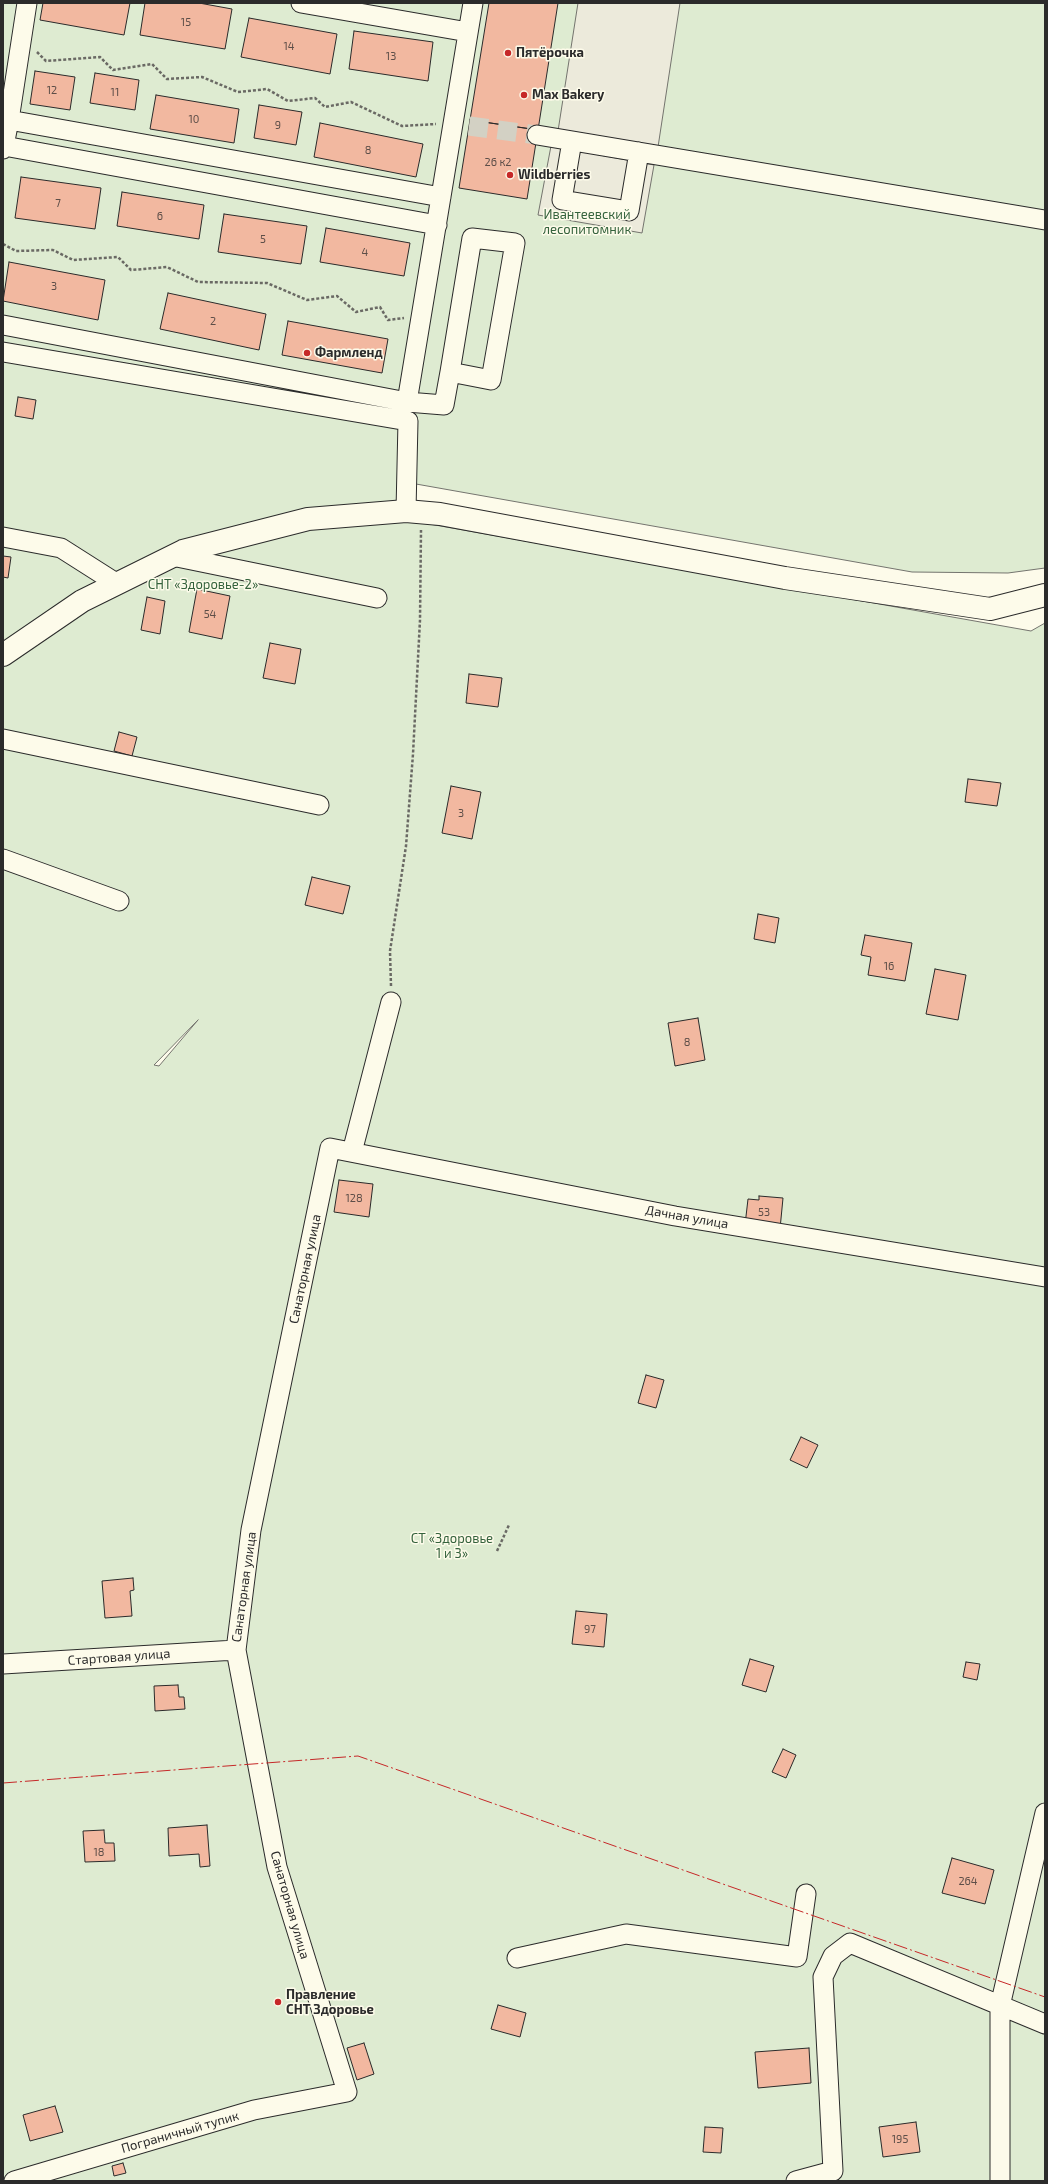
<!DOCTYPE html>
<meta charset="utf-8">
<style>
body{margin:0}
#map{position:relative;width:1048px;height:2184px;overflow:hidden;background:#fdfbea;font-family:"Exo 2",sans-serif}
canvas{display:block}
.frame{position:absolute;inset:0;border:4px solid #2b2b2b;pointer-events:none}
</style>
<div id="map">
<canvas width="1048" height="2184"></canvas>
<div class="frame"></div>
</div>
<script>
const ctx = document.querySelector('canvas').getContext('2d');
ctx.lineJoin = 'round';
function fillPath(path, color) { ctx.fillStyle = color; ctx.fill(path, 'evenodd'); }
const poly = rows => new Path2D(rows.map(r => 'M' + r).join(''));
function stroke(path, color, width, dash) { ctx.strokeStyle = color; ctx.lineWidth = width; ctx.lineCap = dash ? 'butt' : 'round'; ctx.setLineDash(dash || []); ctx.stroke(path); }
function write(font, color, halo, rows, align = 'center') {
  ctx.font = font + ' "Exo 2",sans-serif'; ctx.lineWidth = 3; ctx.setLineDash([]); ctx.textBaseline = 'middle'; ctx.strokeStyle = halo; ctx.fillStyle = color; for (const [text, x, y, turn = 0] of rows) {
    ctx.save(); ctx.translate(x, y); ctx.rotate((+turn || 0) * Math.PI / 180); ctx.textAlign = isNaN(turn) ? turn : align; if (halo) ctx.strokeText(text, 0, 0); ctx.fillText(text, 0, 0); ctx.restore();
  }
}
const green = poly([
 [3,3,1045,3,1045,568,1008,573,912,572,416,484,407,520,1031,631,1045,623,1045,2181,3,2181,3,3],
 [198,1020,159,1066,154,1065,198,1020]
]);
fillPath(green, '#deebd1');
stroke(green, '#74746e', 1);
const parking = poly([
 [578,3,680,3,658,147,558,131,578,3],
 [551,146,654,165,642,233,538,215,551,146]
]);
fillPath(parking, '#eceadb');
stroke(parking, '#74746e', 1);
const building = poly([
 [43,3,130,3,124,35,40,20,43,3],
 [145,3,199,3,232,9,225,49,140,35,145,3],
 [489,3,558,3,538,130,470,120,489,3],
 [249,18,337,34,330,74,241,57,249,18],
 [354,31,433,42,428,81,349,69,354,31],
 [35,71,75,77,70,110,30,104,35,71],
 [95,73,139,80,135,110,90,103,95,73],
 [156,95,239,109,234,143,150,129,156,95],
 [259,105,302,112,296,145,254,138,259,105],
 [470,120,538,130,527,199,459,188,470,120],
 [320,123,423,144,416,177,314,157,320,123],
 [21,177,101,188,95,229,15,218,21,177],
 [122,192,204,205,199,239,117,226,122,192],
 [224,214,307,226,301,264,218,252,224,214],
 [326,228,410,243,404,276,320,262,326,228],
 [9,262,105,280,98,320,3,301,9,262],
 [168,293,266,314,259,350,160,329,168,293],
 [288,321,388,339,382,373,282,355,288,321],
 [18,397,36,400,33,419,15,416,18,397],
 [3,556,11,557,8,578,3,577,3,556],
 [197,589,230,596,222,639,189,632,197,589],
 [147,597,165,601,160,634,141,630,147,597],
 [270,643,301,649,295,684,263,678,270,643],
 [469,674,502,678,498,707,466,703,469,674],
 [119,732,137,737,132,756,114,751,119,732],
 [968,779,1001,783,997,806,965,802,968,779],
 [451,786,481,792,472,839,442,833,451,786],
 [312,877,350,886,343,914,305,905,312,877],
 [758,914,779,918,775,943,754,939,758,914],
 [865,935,912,943,905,981,868,975,871,957,861,955,865,935],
 [935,969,966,975,958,1020,926,1014,935,969],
 [698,1018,705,1060,675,1066,668,1023,698,1018],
 [339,1180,373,1184,369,1217,334,1212,339,1180],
 [759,1196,783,1198,780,1229,745,1225,748,1199,759,1200,759,1196],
 [646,1375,664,1380,656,1408,638,1403,646,1375],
 [801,1437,818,1445,807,1468,790,1460,801,1437],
 [133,1578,134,1590,130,1591,132,1616,105,1618,102,1581,133,1578],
 [576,1611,607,1614,604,1647,572,1644,576,1611],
 [750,1659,774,1666,766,1692,742,1685,750,1659],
 [966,1662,980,1664,977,1680,963,1677,966,1662],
 [178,1685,179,1697,184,1697,185,1709,155,1711,154,1686,178,1685],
 [783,1749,796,1755,786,1778,772,1772,783,1749],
 [207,1825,210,1866,200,1867,199,1854,169,1856,168,1828,207,1825],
 [104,1830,105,1843,114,1843,115,1861,85,1862,83,1831,104,1830],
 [952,1858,994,1870,985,1904,942,1893,952,1858],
 [498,2005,526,2013,520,2037,491,2029,498,2005],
 [364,2043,374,2074,357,2080,347,2048,364,2043],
 [809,2048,811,2083,758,2088,755,2052,809,2048],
 [55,2106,63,2132,30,2141,23,2115,55,2106],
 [916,2122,920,2152,883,2157,879,2127,916,2122],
 [705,2127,723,2128,721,2153,703,2152,705,2127],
 [123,2163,126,2173,114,2176,112,2166,123,2163]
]);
fillPath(building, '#f2b8a0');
stroke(building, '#2b2b2b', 1);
stroke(poly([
 [469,126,537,135]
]), '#d3d1c4', 19, [19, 10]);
const minor = poly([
 [301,3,468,32],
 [9,120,27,3],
 [537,135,1045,220],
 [572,141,562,200,629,211,639,152],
 [4,146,9,120,441,197],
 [3,149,4,146,437,225],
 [3,325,407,402,473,3],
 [3,352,408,421,406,511],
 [407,402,444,405,450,372,491,380,515,243,472,238,450,372],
 [3,537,61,548,116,583],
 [172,556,377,598],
 [3,739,319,805],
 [3,859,119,901],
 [352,1152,391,1002],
 [3,1664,236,1650],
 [517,1958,626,1934,797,1957,806,1894],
 [14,2181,254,2110,347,2092,277,1867,236,1650,251,1530,330,1148,675,1216,1045,1277],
 [796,2181,833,2171,823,1977,833,1956,850,1943,1045,2024],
 [1000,2181,1000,2006,1045,1813]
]);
const major = poly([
 [3,655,82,601,183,551,308,519,406,511,440,514,785,578,990,609,1045,595]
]);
stroke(minor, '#2b2b2b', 21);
stroke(major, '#2b2b2b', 24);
stroke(poly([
 [37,52,46,61,100,57,113,70,152,64,167,79,202,77,238,92,267,89,288,101,315,98,325,107,351,102,402,126,436,124],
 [3,244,16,251,53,250,73,260,118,257,131,270,167,267,198,282,267,283,307,300,337,296,356,312,380,307,388,320,404,318],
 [391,986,390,951,406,846,413,754,420,620,421,530],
 [497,1551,509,1525]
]), '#6a6964', 2.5, [3, 2]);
stroke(minor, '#fdfbea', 19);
stroke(major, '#fdfbea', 22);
stroke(poly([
 [3,1783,358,1756,1045,1997]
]), '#c62828', 1, [14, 3, 2, 3]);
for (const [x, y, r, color] of [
 [508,53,4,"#c62828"],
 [524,95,4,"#c62828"],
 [510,175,4,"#c62828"],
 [307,353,4,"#c62828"],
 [278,2002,4,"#c62828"]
]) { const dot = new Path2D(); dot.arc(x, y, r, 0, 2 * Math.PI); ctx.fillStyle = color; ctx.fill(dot); stroke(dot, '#fdfbea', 1.5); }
write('11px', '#5d4e48', null, [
 ["15",186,22],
 ["14",289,46],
 ["13",391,56],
 ["12",52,90],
 ["11",115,92],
 ["10",194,119],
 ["9",278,125],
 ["8",368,150],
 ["26 к2",498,162],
 ["7",58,203],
 ["6",160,216],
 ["5",263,239],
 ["4",365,252],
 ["3",54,286],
 ["2",213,321],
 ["54",210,614],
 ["3",461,813],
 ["16",889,966],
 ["8",687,1042],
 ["128",354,1198],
 ["53",764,1212],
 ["97",590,1629],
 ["18",99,1852],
 ["264",968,1881],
 ["195",900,2139]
]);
write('bold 13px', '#2b2b2b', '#fdfbea', [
 ["Пятёрочка",516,53],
 ["Max Bakery",532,95],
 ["Wildberries",518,175],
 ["Фармленд",315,353],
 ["Правление",286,1995],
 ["СНТ Здоровье",286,2010]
], 'left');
write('13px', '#34623c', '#fdfbea', [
 ["Ивантеевский",587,215],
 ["лесопитомник",587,230],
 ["СНТ «Здоровье-2»",203,585],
 ["СТ «Здоровье",452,1539],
 ["1 и 3»",452,1554]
]);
write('13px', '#2b2b2b', '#fdfbea', [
 ["Дачная улица",687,1217,10],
 ["Санаторная улица",305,1269,-78],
 ["Санаторная улица",244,1587,-82],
 ["Стартовая улица",119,1657,-4],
 ["Санаторная улица",290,1905,74],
 ["Пограничный тупик",180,2132,-16]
]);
</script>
